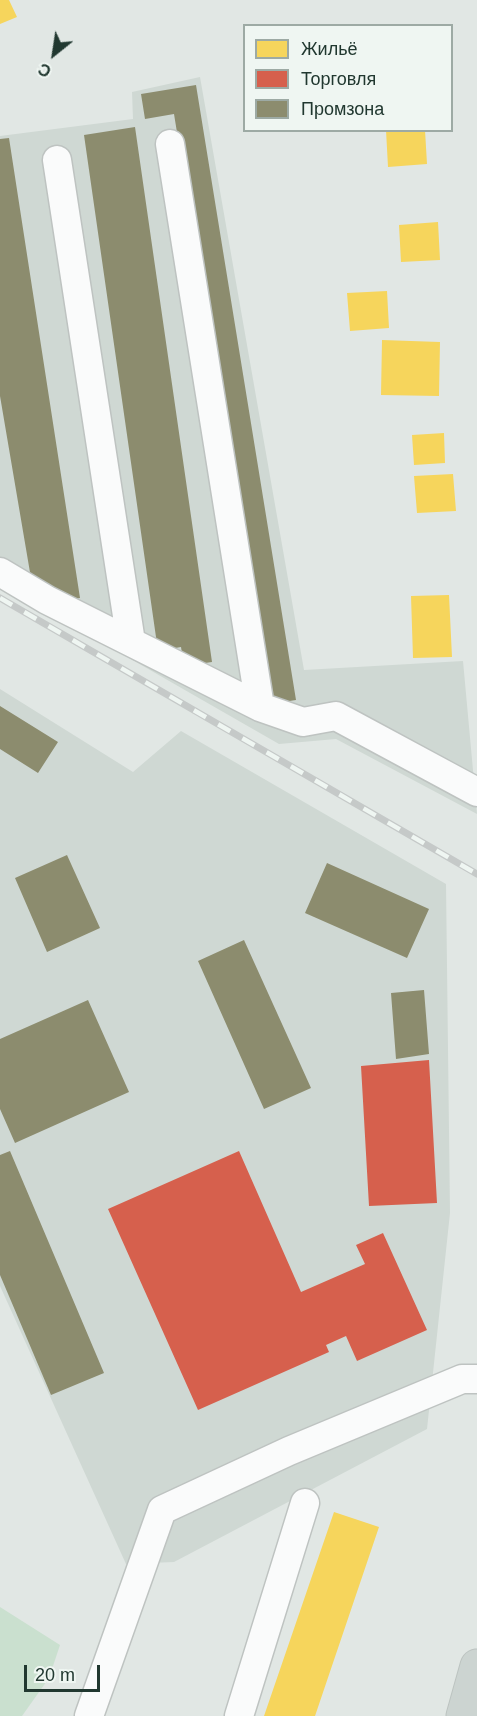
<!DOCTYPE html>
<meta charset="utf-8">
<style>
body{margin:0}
#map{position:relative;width:477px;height:1716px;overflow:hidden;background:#e1e7e4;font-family:Helvetica,sans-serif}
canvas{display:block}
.legend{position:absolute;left:243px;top:24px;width:210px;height:108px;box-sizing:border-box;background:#eff6f2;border:2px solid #9daaa4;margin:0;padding:8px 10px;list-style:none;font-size:18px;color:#213830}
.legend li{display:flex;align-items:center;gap:12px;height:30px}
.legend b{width:30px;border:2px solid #9daaa4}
.north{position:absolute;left:24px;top:24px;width:60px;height:60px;-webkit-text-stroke:4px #eff6f2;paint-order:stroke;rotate:210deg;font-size:16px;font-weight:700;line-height:24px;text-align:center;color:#213830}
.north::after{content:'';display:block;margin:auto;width:21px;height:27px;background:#213830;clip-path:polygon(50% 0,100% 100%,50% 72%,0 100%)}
.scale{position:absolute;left:24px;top:1665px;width:76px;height:27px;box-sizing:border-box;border:3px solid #213830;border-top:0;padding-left:8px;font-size:18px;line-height:21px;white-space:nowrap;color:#213830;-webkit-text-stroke:4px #eff6f2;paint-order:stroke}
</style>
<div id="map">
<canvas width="477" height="1716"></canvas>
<ul class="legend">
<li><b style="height:16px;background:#f6d55c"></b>Жильё</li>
<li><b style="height:16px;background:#d6604d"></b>Торговля</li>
<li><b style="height:16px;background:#8c8c6e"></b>Промзона</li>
</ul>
<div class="north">С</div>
<div class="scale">20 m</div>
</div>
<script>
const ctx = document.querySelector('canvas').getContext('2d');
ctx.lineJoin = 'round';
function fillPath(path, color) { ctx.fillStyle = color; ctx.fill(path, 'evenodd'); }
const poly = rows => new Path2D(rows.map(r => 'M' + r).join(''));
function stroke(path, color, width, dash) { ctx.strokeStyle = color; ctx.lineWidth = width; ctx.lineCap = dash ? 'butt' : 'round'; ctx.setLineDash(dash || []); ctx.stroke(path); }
fillPath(poly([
 [200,77,304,670,463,661,477,814,336,739,279,744,0,584,0,136,133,119,132,92],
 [0,689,133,772,181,731,446,884,450,1213,427,1429,174,1562,126,1564,0,1286]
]), '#cfd8d3');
fillPath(poly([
 [0,1607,60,1645,49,1678,22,1716,0,1716]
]), '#cae0cf');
fillPath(poly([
 [0,0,9,0,17,17,0,24],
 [386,130,425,130,427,164,388,167],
 [438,222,440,260,401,262,399,225],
 [387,291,389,328,350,331,347,293],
 [382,340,440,342,439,396,381,395],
 [444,433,445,463,414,465,412,435],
 [453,474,456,511,417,513,414,476],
 [449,595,452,657,413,658,411,596],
 [334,1512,379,1527,315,1716,264,1716]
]), '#f6d55c');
fillPath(poly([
 [429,1060,437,1203,369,1206,361,1066],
 [239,1151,301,1292,365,1264,356,1245,383,1233,427,1330,357,1361,346,1336,326,1345,329,1352,198,1410,108,1209]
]), '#d6604d');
fillPath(poly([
 [196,85,296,700,270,704,174,114,145,119,141,94],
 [135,127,212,662,184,666,181,647,158,651,84,135],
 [9,138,80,598,58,602,33,590,0,396,0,139],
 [0,706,58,742,38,773,0,749],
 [67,855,100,928,47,952,15,878],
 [327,863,429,909,407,958,305,913],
 [244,940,311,1088,264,1109,198,961],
 [424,990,429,1054,396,1059,391,993],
 [88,1000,129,1092,15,1143,0,1109,0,1039],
 [10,1151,104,1373,51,1395,0,1275,0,1155]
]), '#8c8c6e');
const minor = poly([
 [170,144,260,707],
 [57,160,131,642],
 [0,572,47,600,260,707,303,722,336,716,477,792],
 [89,1716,162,1510,289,1451,462,1379,477,1379],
 [239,1716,305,1503]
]);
const major = poly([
 [463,1716,477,1666]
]);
stroke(minor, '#bec3c1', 31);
stroke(major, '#bcc3c0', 35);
stroke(minor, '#fafbfb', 28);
stroke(major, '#ccd4d1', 33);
const rail = poly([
 [0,598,477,874]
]);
stroke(rail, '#c5c9c8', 7);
stroke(rail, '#eff6f2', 4.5, [14]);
</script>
